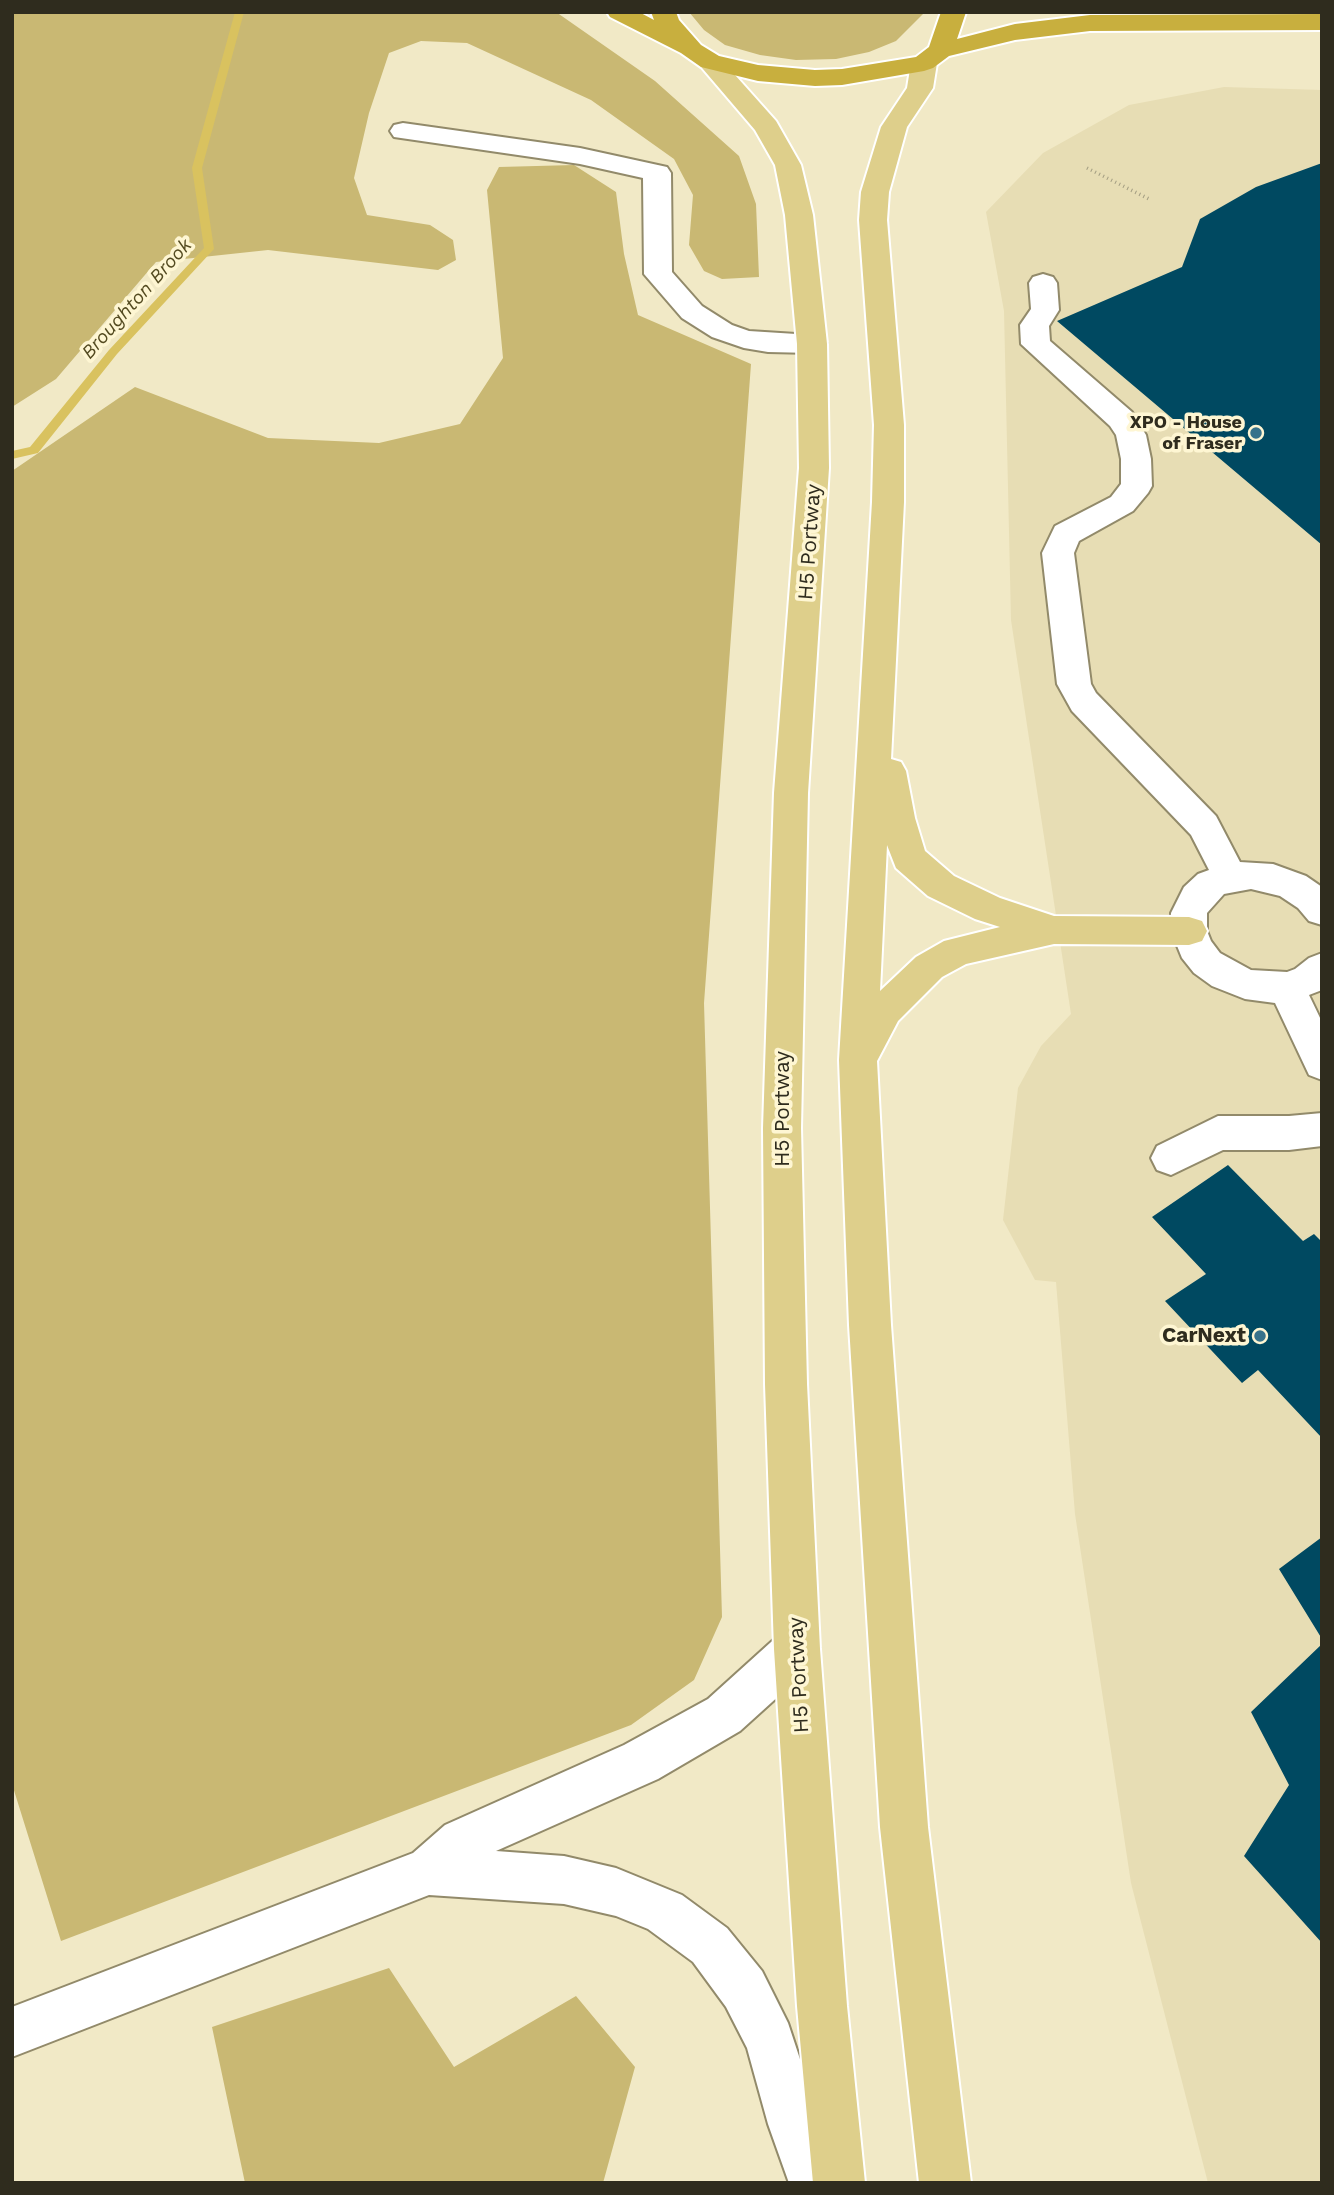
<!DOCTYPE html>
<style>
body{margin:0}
#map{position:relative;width:1334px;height:2195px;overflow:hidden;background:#f1e9c6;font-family:"Work Sans",sans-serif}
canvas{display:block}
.frame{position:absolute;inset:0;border:14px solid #2f2c1e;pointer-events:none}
</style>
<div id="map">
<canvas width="1334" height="2195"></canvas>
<div class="frame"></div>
</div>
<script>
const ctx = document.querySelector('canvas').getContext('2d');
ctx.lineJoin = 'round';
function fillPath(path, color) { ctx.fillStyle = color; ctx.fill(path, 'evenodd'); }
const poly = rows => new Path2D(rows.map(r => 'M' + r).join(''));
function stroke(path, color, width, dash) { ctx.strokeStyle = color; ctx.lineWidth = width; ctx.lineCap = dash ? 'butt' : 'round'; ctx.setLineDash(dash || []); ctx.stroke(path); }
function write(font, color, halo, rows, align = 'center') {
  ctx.font = font + ' "Work Sans",sans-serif'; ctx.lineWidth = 7; ctx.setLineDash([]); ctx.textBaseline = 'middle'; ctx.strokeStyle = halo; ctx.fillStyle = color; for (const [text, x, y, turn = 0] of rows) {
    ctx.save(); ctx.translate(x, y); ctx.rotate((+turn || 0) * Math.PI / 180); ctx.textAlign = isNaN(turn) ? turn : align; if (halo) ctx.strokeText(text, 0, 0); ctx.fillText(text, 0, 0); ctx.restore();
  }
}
fillPath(poly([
 [1224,87,1322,90,1322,2183,1208,2183,1131,1883,1075,1514,1056,1282,1035,1280,1003,1220,1018,1088,1041,1046,1071,1014,1011,620,1004,311,986,212,1043,153,1129,105]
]), '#e7ddb4');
fillPath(poly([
 [12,12,556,12,655,81,739,156,756,204,759,277,722,279,704,271,689,245,693,195,674,159,591,100,467,43,421,41,389,53,369,113,354,178,367,215,430,225,453,240,456,260,438,270,268,250,156,262,56,379,12,407],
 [689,12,925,12,896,41,869,52,836,59,796,60,760,55,725,45,704,30],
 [574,165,616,192,624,254,638,315,751,364,704,1003,722,1617,694,1680,631,1725,61,1941,12,1784,12,471,135,387,268,438,379,443,460,424,503,358,487,190,499,167],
 [389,1968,454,2067,576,1996,635,2067,603,2183,245,2183,212,2027]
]), '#c9b873');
fillPath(poly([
 [235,12,244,12,202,168,214,249,117,354,38,453,12,459,12,451,30,447,109,350,204,248,192,168,235,12]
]), '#d9c25f');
fillPath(poly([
 [1322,163,1322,545,1057,321,1182,267,1200,219,1256,187],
 [1228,1165,1303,1241,1314,1234,1322,1242,1322,1438,1258,1370,1242,1383,1165,1301,1206,1274,1152,1217],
 [1322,1537,1322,1639,1279,1569],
 [1322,1644,1322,1943,1244,1856,1289,1785,1251,1712]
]), '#004961');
const minor = poly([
 [403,123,580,148,667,167,671,173,672,272,702,306,732,325,749,331,812,335,822,337,827,344,822,351,812,353,768,352,744,348,712,337,682,318,644,274,643,178,580,164,394,137,390,131,394,125,403,123],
 [1043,274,1053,277,1057,283,1059,310,1049,326,1050,341,1132,412,1146,435,1151,459,1152,486,1148,493,1133,511,1079,541,1074,553,1091,684,1096,693,1216,816,1240,862,1273,864,1306,876,1322,887,1322,925,1309,921,1298,908,1280,896,1251,889,1224,894,1207,913,1207,931,1211,941,1220,953,1251,970,1287,972,1295,969,1309,958,1322,953,1322,990,1309,995,1322,1022,1322,1080,1309,1075,1275,1003,1245,999,1212,986,1194,973,1182,958,1171,931,1171,913,1184,887,1198,874,1209,870,1191,835,1072,711,1057,684,1042,553,1055,526,1111,497,1121,484,1121,459,1116,435,1110,426,1021,344,1020,325,1031,309,1029,283,1033,277,1043,274],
 [1322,1113,1322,1146,1289,1150,1223,1150,1171,1175,1157,1170,1151,1158,1157,1146,1218,1116,1289,1116,1322,1113],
 [797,1627,813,1633,820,1649,813,1665,740,1731,658,1779,496,1851,564,1856,616,1868,682,1895,727,1928,762,1971,788,2023,841,2183,789,2183,768,2124,747,2048,726,2007,693,1962,648,1929,616,1916,564,1904,429,1895,12,2057,12,2007,413,1853,445,1825,624,1745,708,1699,781,1633,797,1627]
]);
const major = poly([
 [710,54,719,57,776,121,801,165,813,215,827,344,829,468,808,793,801,1128,807,1384,820,1649,847,2006,865,2183,813,2183,797,2006,774,1649,765,1384,763,1128,774,793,799,468,797,344,785,215,775,165,755,130,697,62,701,57,710,54],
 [924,55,933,58,937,63,933,88,907,127,889,192,887,220,904,425,904,502,891,759,901,762,906,771,915,818,925,851,954,876,1000,898,1054,916,1189,917,1202,921,1207,931,1202,941,1189,945,1054,944,966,964,942,977,898,1021,877,1061,891,1325,928,1827,971,2183,919,2183,880,1827,849,1325,839,1060,872,502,874,425,859,220,861,192,881,127,907,88,911,63,915,58,924,55],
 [887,845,896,868,928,896,975,919,1000,927,944,941,916,957,880,991,887,845]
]);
const highway = poly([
 [607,12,639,12,654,20,651,12,676,12,679,20,701,45,719,56,758,65,815,70,842,69,916,57,929,47,941,12,966,12,957,39,1015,24,1090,15,1322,14,1322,30,1090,31,1015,40,949,56,933,68,924,71,842,85,815,86,758,81,701,67,681,53,610,17,607,12]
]);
stroke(minor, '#928a6a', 4);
stroke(major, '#fff', 4);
stroke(highway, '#fff', 4);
stroke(poly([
 [1087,168,1151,200]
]), '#a39d82', 3.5, [1, 3.5]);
fillPath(minor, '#fff');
fillPath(major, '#decf8b');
fillPath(highway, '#c8af3e');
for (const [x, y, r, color] of [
 [1256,433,7,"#37728b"],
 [1260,1336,7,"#37728b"]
]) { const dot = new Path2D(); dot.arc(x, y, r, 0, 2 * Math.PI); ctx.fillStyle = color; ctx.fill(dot); stroke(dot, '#fef6d3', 2.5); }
write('bold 18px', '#2f2c1e', '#fef6d3', [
 ["XPO - House",1242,423],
 ["of Fraser",1242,444]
], 'right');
write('italic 19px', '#544b21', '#fef6d3', [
 ["Broughton Brook",137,299,-48]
]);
write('21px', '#2f2c1e', '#fef6d3', [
 ["H5 Portway",810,542,-86],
 ["H5 Portway",783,1109,-90],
 ["H5 Portway",799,1675,-93]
]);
write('bold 21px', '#2f2c1e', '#fef6d3', [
 ["CarNext",1246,1336]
], 'right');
</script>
